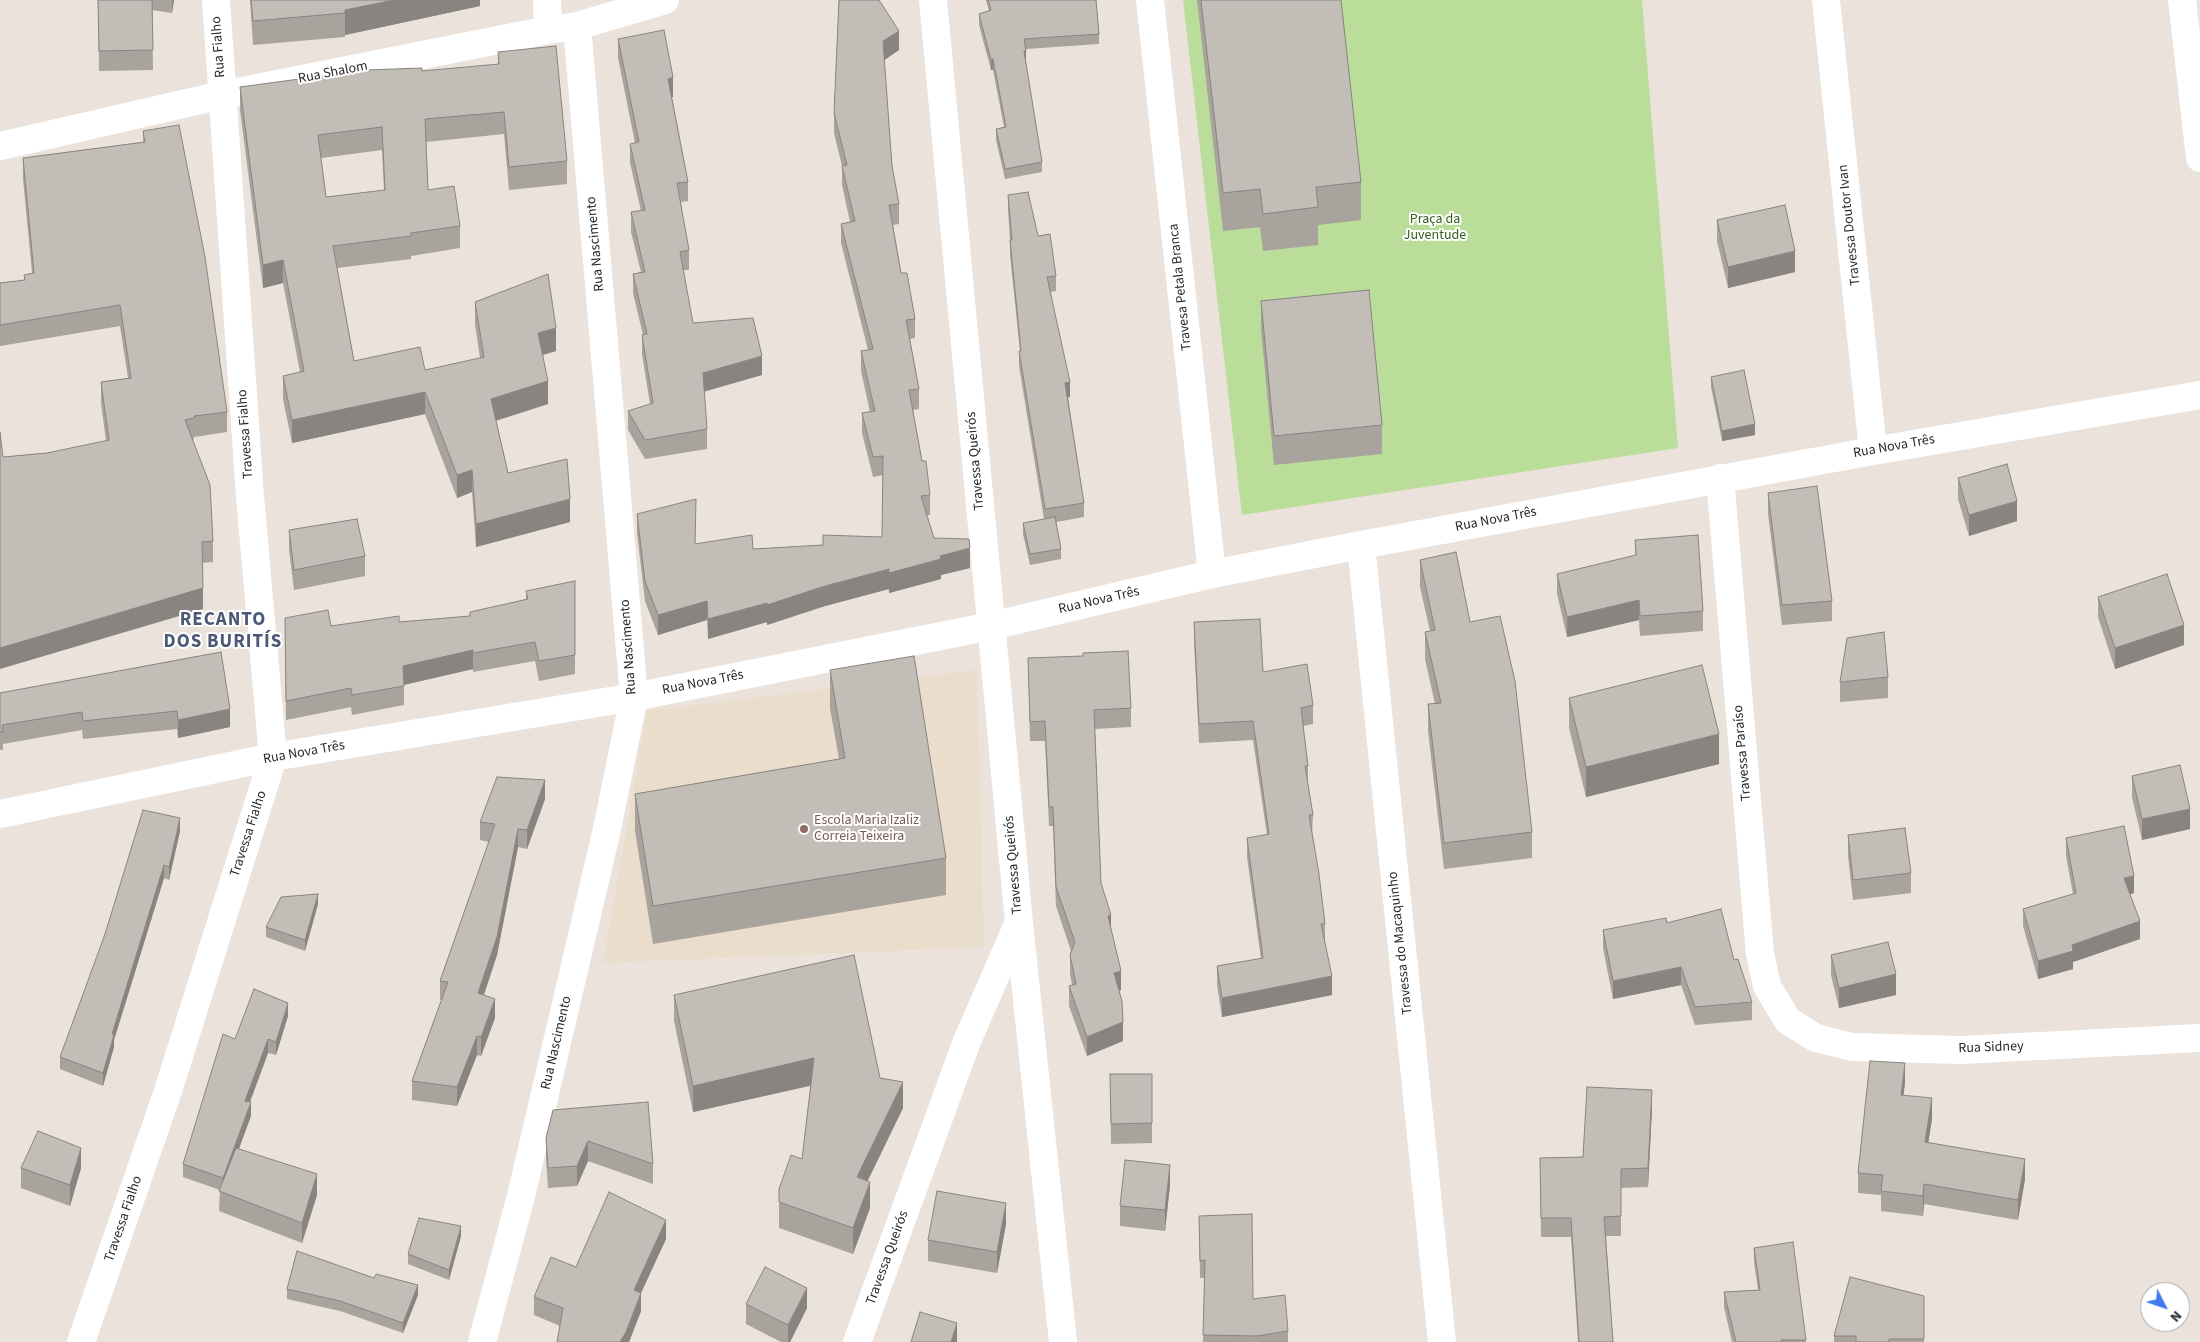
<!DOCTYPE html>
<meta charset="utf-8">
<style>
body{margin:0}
#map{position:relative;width:2200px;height:1342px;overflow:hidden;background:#eae2db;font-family:"Source Sans 3",sans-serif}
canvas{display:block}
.north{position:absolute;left:2140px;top:1282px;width:50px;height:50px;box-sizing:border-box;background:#fff;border:1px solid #a9a9a9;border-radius:50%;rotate:131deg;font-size:14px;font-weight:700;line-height:20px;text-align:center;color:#292929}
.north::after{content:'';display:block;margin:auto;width:18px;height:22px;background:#4379ef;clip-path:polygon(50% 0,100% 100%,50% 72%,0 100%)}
</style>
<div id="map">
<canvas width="2200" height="1342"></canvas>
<div class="north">N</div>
</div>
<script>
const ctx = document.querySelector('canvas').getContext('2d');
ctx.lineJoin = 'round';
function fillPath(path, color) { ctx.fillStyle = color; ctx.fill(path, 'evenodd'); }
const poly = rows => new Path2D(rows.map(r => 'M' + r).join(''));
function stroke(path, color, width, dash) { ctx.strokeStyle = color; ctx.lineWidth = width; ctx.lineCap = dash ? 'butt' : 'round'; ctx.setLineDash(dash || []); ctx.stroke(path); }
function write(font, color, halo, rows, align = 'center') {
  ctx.font = font + ' "Source Sans 3",sans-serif'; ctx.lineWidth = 4; ctx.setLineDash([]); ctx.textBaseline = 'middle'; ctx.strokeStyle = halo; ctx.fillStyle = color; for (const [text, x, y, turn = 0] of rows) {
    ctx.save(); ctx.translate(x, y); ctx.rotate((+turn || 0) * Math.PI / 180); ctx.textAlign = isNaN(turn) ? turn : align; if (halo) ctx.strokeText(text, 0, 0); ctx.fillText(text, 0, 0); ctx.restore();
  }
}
fillPath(poly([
 [977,670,984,947,603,963,647,711]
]), '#ebddcb');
fillPath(poly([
 [1183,0,1642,0,1678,448,1242,515]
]), '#bade9a');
stroke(poly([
 [547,0,548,30],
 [933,0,1019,923,1063,1342],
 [1150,0,1212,574],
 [1826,0,1873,451],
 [2182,0,2200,158],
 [0,146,222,95,548,30,577,26,665,0],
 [1720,478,1760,954,1767,986,1788,1021,1816,1038,1852,1047,1960,1050,2200,1038],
 [1361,545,1442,1342],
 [0,814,273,757,634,697,991,626,1212,574,1361,545,1873,451,2200,395],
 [81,1342,168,1091,273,757,250,497,216,0],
 [482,1342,521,1196,607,829,634,697,577,26],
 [857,1342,967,1041,1018,924]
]), '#fff', 28);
fillPath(poly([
 [98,0,174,0,172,13,152,10,153,70,99,71],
 [250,0,480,0,480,6,345,35,345,37,253,45],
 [839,0,899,50,884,60,892,166,899,204,899,224,893,225,901,273,915,319,915,338,910,339,919,389,919,409,913,410,922,461,930,495,930,515,927,515,934,538,970,568,941,575,941,579,889,593,889,589,825,606,767,625,767,622,708,639,707,620,658,635,645,601,637,533,637,514,695,544,753,549,823,545,882,537,883,475,873,477,862,433,862,413,870,412,861,371,861,351,868,350,841,243,841,224,850,222,842,185,842,166,834,133,834,113],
 [986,0,1096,0,1099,34,1099,44,1026,49,1026,61,1025,61,1042,162,1042,172,1005,179,996,140,996,129,1004,127,993,70,991,70,979,25,979,14,989,11],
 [1197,0,1341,0,1361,182,1361,220,1318,225,1318,245,1263,251,1260,227,1223,231],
 [618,39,673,97,672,97,688,182,688,201,680,202,689,250,689,270,683,270,693,323,762,375,704,391,707,429,707,449,645,459,628,430,628,411,650,404,642,354,642,335,643,335,633,293,633,274,641,272,631,232,631,212,641,211,630,163,630,144,635,143,618,58],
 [498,52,567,161,567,184,509,190,504,134,426,142,428,190,460,226,460,248,411,256,411,259,337,268,354,361,425,370,480,358,475,324,475,302,556,351,543,355,548,404,496,421,508,473,570,522,476,547,472,492,457,498,425,414,292,443,283,399,283,376,300,372,283,283,263,288,240,110,240,87,498,65],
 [382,150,384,190,326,197,321,158],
 [143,131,227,412,227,432,194,437,194,439,192,440,213,541,213,562,202,563,203,609,3,457,47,453,106,441,101,403,101,382,128,378,120,326,0,346,0,283,24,280,24,275,32,273,23,179,23,158,143,142],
 [1008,195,1038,236,1056,276,1056,291,1050,292,1070,397,1068,397,1084,503,1084,517,1056,522,1061,549,1061,559,1030,565,1023,534,1023,523,1044,519,1019,366,1019,351,1020,351,1010,255,1010,240,1008,210],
 [1717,220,1795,272,1728,288,1717,241],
 [1261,301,1382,425,1382,454,1274,465,1261,330],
 [1711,377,1755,435,1722,441,1711,387],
 [1958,478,2017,521,1969,536,1958,499],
 [1768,493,1832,601,1832,621,1782,625,1768,514],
 [289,530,365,556,365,576,294,590,289,550],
 [1635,540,1703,611,1703,631,1640,636,1639,620,1567,637,1557,594,1557,574,1635,556],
 [1420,560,1470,622,1532,832,1532,858,1444,869,1428,731,1428,704,1435,704,1425,659,1425,632,1430,631,1420,587],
 [575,581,575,674,539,681,535,661,473,672,473,669,404,685,404,705,352,715,351,707,286,720,285,618,331,626,399,622,470,616,526,599,526,591],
 [2098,597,2184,645,2115,669,2098,617],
 [1194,622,1263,672,1313,705,1313,724,1303,726,1308,766,1308,785,1313,815,1312,834,1325,924,1325,942,1332,995,1222,1017,1217,985,1217,966,1261,959,1247,857,1247,838,1267,835,1253,740,1199,743,1194,641],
 [221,652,230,727,178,738,177,729,83,739,82,730,3,744,3,750,0,750,0,693],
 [1028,658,1131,708,1131,727,1095,729,1101,883,1111,928,1121,990,1119,991,1123,1041,1087,1056,1069,1006,1069,986,1072,985,1070,974,1070,955,1071,951,1056,906,1053,826,1049,826,1045,741,1030,741],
 [830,670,946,858,946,895,653,944,635,831,635,794,839,759,830,708],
 [1888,677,1888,698,1840,702,1840,682],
 [1569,698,1719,764,1586,797,1569,728],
 [2132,776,2190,829,2142,840,2132,797],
 [545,799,527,849,518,847,497,955,484,995,495,1018,481,1056,477,1055,457,1106,412,1100,412,1081,442,1000,440,1000,440,981,489,842,480,840,480,822],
 [180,831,169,880,164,878,114,1040,114,1047,103,1086,60,1069,60,1057],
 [1848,835,1911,873,1911,893,1853,900,1848,856],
 [2066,838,2134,893,2130,894,2140,939,2073,962,2073,969,2038,979,2023,926,2023,909,2073,894,2066,856],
 [318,904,305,951,266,937,266,927],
 [1667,923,1734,960,1752,1002,1752,1020,1695,1025,1681,985,1613,999,1603,948,1603,930],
 [1831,955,1896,995,1839,1008,1831,975],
 [674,995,880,1078,903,1108,867,1181,870,1208,853,1254,779,1228,779,1189,802,1159,811,1085,693,1112,674,1021],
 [288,1016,276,1055,268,1053,250,1102,251,1116,239,1149,317,1195,302,1243,219,1211,220,1190,183,1177,183,1164,235,1039],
 [1110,1074,1152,1074,1152,1143,1111,1144],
 [1905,1083,1903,1095,1932,1119,1928,1143,2025,1179,2018,1220,1924,1204,1923,1216,1881,1211,1881,1195,1858,1193,1858,1173],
 [1652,1109,1648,1187,1621,1188,1621,1236,1606,1236,1613,1342,1578,1342,1571,1237,1541,1237,1540,1158,1583,1157],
 [553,1110,653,1164,653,1184,588,1161,577,1186,548,1188,546,1158,546,1138],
 [21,1168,81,1168,70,1206,21,1188],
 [1170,1185,1165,1231,1120,1226,1120,1206],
 [1199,1216,1253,1299,1288,1331,1288,1342,1203,1342,1205,1278,1200,1278],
 [1006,1224,997,1273,928,1261,928,1240],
 [461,1236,449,1280,408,1264,408,1254],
 [666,1239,641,1293,641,1311,629,1342,557,1342,560,1326,534,1315,534,1297,576,1267],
 [1754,1248,1806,1340,1806,1342,1732,1342,1724,1307,1724,1292,1758,1290,1754,1262],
 [287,1289,418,1295,403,1333,340,1311,287,1299],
 [1924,1296,1924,1342,1834,1342,1834,1336],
 [746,1304,807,1308,790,1342,781,1342,746,1324]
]), '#a8a39d');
fillPath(poly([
 [172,0,174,0,172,13],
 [394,0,480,0,480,6,345,35,345,10],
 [899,31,899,50,883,61,883,41],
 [1024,51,1026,51,1026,61,1024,62],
 [993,59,993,70,991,70,991,60],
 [673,77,673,97,668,98,668,79],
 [1795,251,1795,272,1728,288,1728,267],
 [283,260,283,283,263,288,263,265],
 [556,328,556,351,538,356,538,333],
 [762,356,762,375,703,392,703,373],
 [548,381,548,404,491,422,491,399],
 [1070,382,1070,397,1065,398,1065,383],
 [425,392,425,414,292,443,292,420],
 [1755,424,1755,435,1722,441,1722,431],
 [472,470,472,492,457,498,457,475],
 [570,499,570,522,476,547,476,524],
 [2017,501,2017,521,1969,536,1969,515],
 [970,548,970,568,941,575,941,579,889,593,889,573,940,556],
 [889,569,889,589,825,606,767,625,767,622,708,639,708,619],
 [203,588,203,609,0,669,0,648],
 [1639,600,1639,620,1567,637,1567,617],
 [707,601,707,620,658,635,658,615],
 [2184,625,2184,645,2115,669,2115,648],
 [473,650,473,669,403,685,403,666],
 [230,709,230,727,178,738,178,720],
 [1719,734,1719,764,1586,797,1586,767],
 [545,780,545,799,527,849,527,830],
 [2190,809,2190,829,2142,840,2142,819],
 [180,818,180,831,169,880,169,867],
 [518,829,518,847,497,955,478,1012,478,993],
 [164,865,164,878,114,1040,114,1047,103,1086,103,1073,112,1034],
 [2134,876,2134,893,2124,896,2124,878],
 [318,894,318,904,305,951,305,940],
 [1111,915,1111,934,1108,916],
 [2140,921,2140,939,2073,962,2073,969,2038,979,2038,961,2072,945],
 [1681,967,1681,985,1613,999,1613,981],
 [1121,971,1121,990,1114,992,1114,973],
 [1896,974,1896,995,1839,1008,1839,988],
 [1332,976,1332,995,1222,1017,1222,998],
 [495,999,495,1018,481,1056,481,1037],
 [288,1003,288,1016,276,1055,276,1042],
 [1123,1022,1123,1041,1087,1056,1087,1037],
 [477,1036,477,1055,457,1106,457,1087],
 [268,1039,268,1053,245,1115,245,1101],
 [814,1058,814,1085,693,1112,693,1086],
 [1905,1063,1905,1083,1901,1116,1901,1095],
 [903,1082,903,1108,857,1203,857,1177],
 [1652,1090,1652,1109,1648,1187,1648,1168],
 [1932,1098,1932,1119,1925,1163,1925,1142],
 [251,1102,251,1116,223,1191,223,1178],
 [588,1141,588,1161,577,1186,577,1166],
 [81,1148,81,1168,70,1206,70,1185],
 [2025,1159,2025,1179,2018,1220,2018,1200],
 [1170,1165,1170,1185,1165,1231,1165,1210],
 [317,1174,317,1195,302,1243,302,1223],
 [870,1182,870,1208,853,1254,853,1228],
 [1924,1184,1924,1204,1923,1216,1923,1196],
 [1006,1203,1006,1224,997,1273,997,1252],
 [666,1220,666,1239,634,1308,634,1290],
 [461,1226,461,1236,449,1280,449,1270],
 [418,1285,418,1295,403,1333,403,1323],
 [807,1288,807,1308,790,1342,788,1342,788,1325],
 [641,1293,641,1311,629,1342,620,1342],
 [957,1323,957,1342,951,1342]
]), '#888480');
const building = poly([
 [98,0,152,0,153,50,99,51,98,0],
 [251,0,394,0,345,10,345,13,253,21,251,0],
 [839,0,879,0,899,31,883,41,892,166,899,204,889,205,901,273,907,273,915,319,906,320,919,389,909,390,922,461,926,461,930,495,921,496,934,538,969,539,970,548,940,556,941,559,889,573,889,569,825,586,767,605,767,603,708,619,707,601,658,615,645,581,637,514,696,499,695,544,752,535,753,549,823,545,823,535,882,537,883,456,873,457,862,413,875,411,861,351,873,349,841,224,855,221,842,166,847,165,834,113,839,0],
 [988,0,1096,0,1099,34,1024,39,1026,51,1024,51,1042,162,1005,169,996,129,1006,127,993,59,991,60,979,14,991,10,988,0],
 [1201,0,1341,0,1361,182,1316,187,1318,207,1263,214,1260,189,1223,193,1201,0],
 [664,30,673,77,668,79,688,182,677,183,689,250,680,252,693,323,753,318,762,356,703,373,707,429,645,440,628,411,653,403,642,335,647,334,633,274,645,272,631,212,645,210,630,144,639,142,618,39,664,30],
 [556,46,567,161,509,167,504,112,425,119,428,190,454,186,460,226,411,233,411,236,333,246,354,361,420,347,425,370,484,357,475,302,548,274,556,328,538,333,548,381,491,399,508,473,567,459,570,499,476,524,472,470,457,475,425,392,292,420,283,376,304,371,283,260,263,265,240,87,366,70,422,68,422,71,499,64,498,52,556,46],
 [382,127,385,190,326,197,318,135,382,127],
 [179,125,205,257,227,412,194,416,194,418,185,420,210,485,213,541,202,542,203,588,0,648,0,432,3,457,47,453,109,440,101,382,131,378,120,305,0,325,0,283,25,280,24,275,34,273,23,158,145,142,143,131,179,125],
 [1028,192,1038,236,1050,234,1056,276,1047,277,1070,382,1065,383,1084,503,1045,509,1019,351,1021,351,1010,240,1012,240,1008,195,1028,192],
 [1785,205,1795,251,1728,267,1717,220,1785,205],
 [1369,290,1382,425,1274,436,1261,301,1369,290],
 [1744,370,1755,424,1722,431,1711,377,1744,370],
 [2007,464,2017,501,1969,515,1958,478,2007,464],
 [1817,486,1832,601,1782,605,1768,493,1817,486],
 [1055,517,1061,549,1030,554,1023,523,1055,517],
 [357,519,365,556,294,570,289,530,357,519],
 [1698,535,1703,611,1640,616,1639,600,1567,617,1557,574,1636,555,1635,540,1698,535],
 [1456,552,1470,622,1500,616,1515,681,1532,832,1444,843,1428,704,1441,703,1425,632,1435,630,1420,560,1456,552],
 [2167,574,2184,625,2115,648,2098,597,2167,574],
 [575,581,575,655,539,661,535,642,473,653,473,650,403,666,404,686,352,695,351,688,286,701,285,618,328,610,331,626,399,616,399,622,470,616,470,612,528,599,526,591,575,581],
 [1260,619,1263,672,1307,664,1313,705,1301,708,1308,766,1305,766,1313,815,1309,815,1319,874,1325,924,1321,924,1332,976,1222,998,1217,966,1263,958,1247,838,1269,834,1253,721,1199,724,1194,622,1260,619],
 [1884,632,1888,677,1840,682,1847,638,1884,632],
 [1128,651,1131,708,1094,710,1101,883,1111,915,1108,916,1121,971,1114,973,1122,1001,1123,1022,1087,1037,1069,986,1076,984,1070,955,1075,942,1056,887,1053,807,1049,807,1045,721,1030,722,1028,658,1083,656,1083,653,1128,651],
 [221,652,230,709,178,720,177,711,83,721,82,712,2,725,3,732,0,732,0,693,221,652],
 [914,656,946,858,653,906,635,794,845,758,830,670,914,656],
 [1702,665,1719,734,1586,767,1569,698,1702,665],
 [2180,765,2190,809,2142,819,2132,776,2180,765],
 [497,777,545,780,527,830,518,829,497,937,478,993,495,999,481,1037,477,1036,457,1087,412,1081,448,982,440,981,495,824,480,822,497,777],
 [143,810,180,818,169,867,164,865,112,1034,114,1035,103,1073,60,1057,105,934,143,810],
 [2124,826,2134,876,2124,878,2140,921,2072,945,2073,951,2038,961,2023,909,2076,893,2066,838,2124,826],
 [1905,828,1911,873,1853,880,1848,835,1905,828],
 [318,894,305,940,266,927,281,897,318,894],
 [1721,909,1734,960,1738,959,1752,1002,1695,1007,1681,967,1613,981,1603,930,1666,918,1667,923,1721,909],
 [1888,942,1896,974,1839,988,1831,955,1888,942],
 [854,955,880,1078,903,1082,857,1177,870,1182,853,1228,779,1202,779,1189,791,1155,802,1159,814,1058,693,1086,674,995,854,955],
 [254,989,288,1003,276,1042,268,1039,245,1101,251,1102,223,1178,183,1164,223,1034,235,1039,254,989],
 [1870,1061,1905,1063,1901,1095,1932,1098,1925,1142,2025,1159,2018,1200,1924,1184,1923,1196,1881,1191,1883,1175,1858,1173,1870,1061],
 [1110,1074,1152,1074,1152,1123,1111,1124,1110,1074],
 [1587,1087,1652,1090,1648,1168,1621,1169,1621,1216,1604,1217,1613,1342,1579,1342,1571,1218,1541,1218,1540,1158,1583,1157,1587,1087],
 [648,1102,653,1164,588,1141,577,1166,548,1168,546,1138,553,1110,648,1102],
 [38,1131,81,1148,70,1185,21,1168,38,1131],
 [236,1148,317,1174,302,1223,219,1191,236,1148],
 [1125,1160,1170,1165,1165,1210,1120,1206,1125,1160],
 [937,1191,1006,1203,997,1252,928,1240,937,1191],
 [609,1192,666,1220,634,1290,641,1293,626,1332,620,1342,557,1342,563,1308,534,1297,551,1257,576,1267,609,1192],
 [1252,1214,1253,1299,1285,1295,1288,1331,1257,1336,1203,1335,1205,1260,1200,1261,1199,1216,1252,1214],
 [419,1218,461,1226,449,1270,408,1254,419,1218],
 [1793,1242,1806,1340,1781,1340,1782,1342,1736,1342,1724,1292,1760,1290,1754,1248,1793,1242],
 [297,1251,374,1278,376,1274,418,1285,403,1323,340,1301,287,1289,297,1251],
 [765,1267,807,1288,788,1325,746,1304,765,1267],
 [1850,1277,1924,1296,1924,1339,1889,1339,1889,1342,1856,1342,1856,1336,1834,1336,1850,1277],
 [920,1312,957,1323,951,1342,911,1342,920,1312]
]);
fillPath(building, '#c3bdb7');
stroke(building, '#888480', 1);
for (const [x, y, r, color] of [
 [804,829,5,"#8d6e63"]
]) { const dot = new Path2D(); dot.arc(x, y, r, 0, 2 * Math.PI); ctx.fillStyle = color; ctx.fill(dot); stroke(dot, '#fff', 2); }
write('14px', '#292929', '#fff', [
 ["Rua Fialho",219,47,-94],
 ["Rua Shalom",333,73,-11],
 ["Travessa Doutor Ivan",1850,225,-96],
 ["Rua Nascimento",596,244,-95],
 ["Travesa Petala Branca",1181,287,-96],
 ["Travessa Fialho",246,434,-94],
 ["Rua Nova Três",1894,447,-10],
 ["Travessa Queirós",976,461,-95],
 ["Rua Nova Três",1496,520,-11],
 ["Rua Nova Três",1099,601,-13],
 ["Rua Nascimento",629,647,-94],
 ["Rua Nova Três",703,683,-11],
 ["Rua Nova Três",304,753,-10],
 ["Travessa Paraíso",1743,753,-95],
 ["Travessa Fialho",249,834,-72],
 ["Travessa Queirós",1014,865,-95],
 ["Travessa do Macaquinho",1401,943,-96],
 ["Rua Nascimento",557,1043,-77],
 ["Rua Sidney",1991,1048,-2],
 ["Travessa Fialho",124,1219,-71],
 ["Travessa Queirós",888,1258,-70]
]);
write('14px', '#34611d', '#fff', [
 ["Praça da",1435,220],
 ["Juventude",1435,236]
]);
write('14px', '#785e54', '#fff', [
 ["Escola Maria Izaliz",814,821],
 ["Correia Teixeira",814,837]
], 'left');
ctx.letterSpacing = '1px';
write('bold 19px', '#4c5976', '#fff', [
 ["RECANTO",223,621],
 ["DOS BURITÍS",223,643]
]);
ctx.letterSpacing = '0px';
</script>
